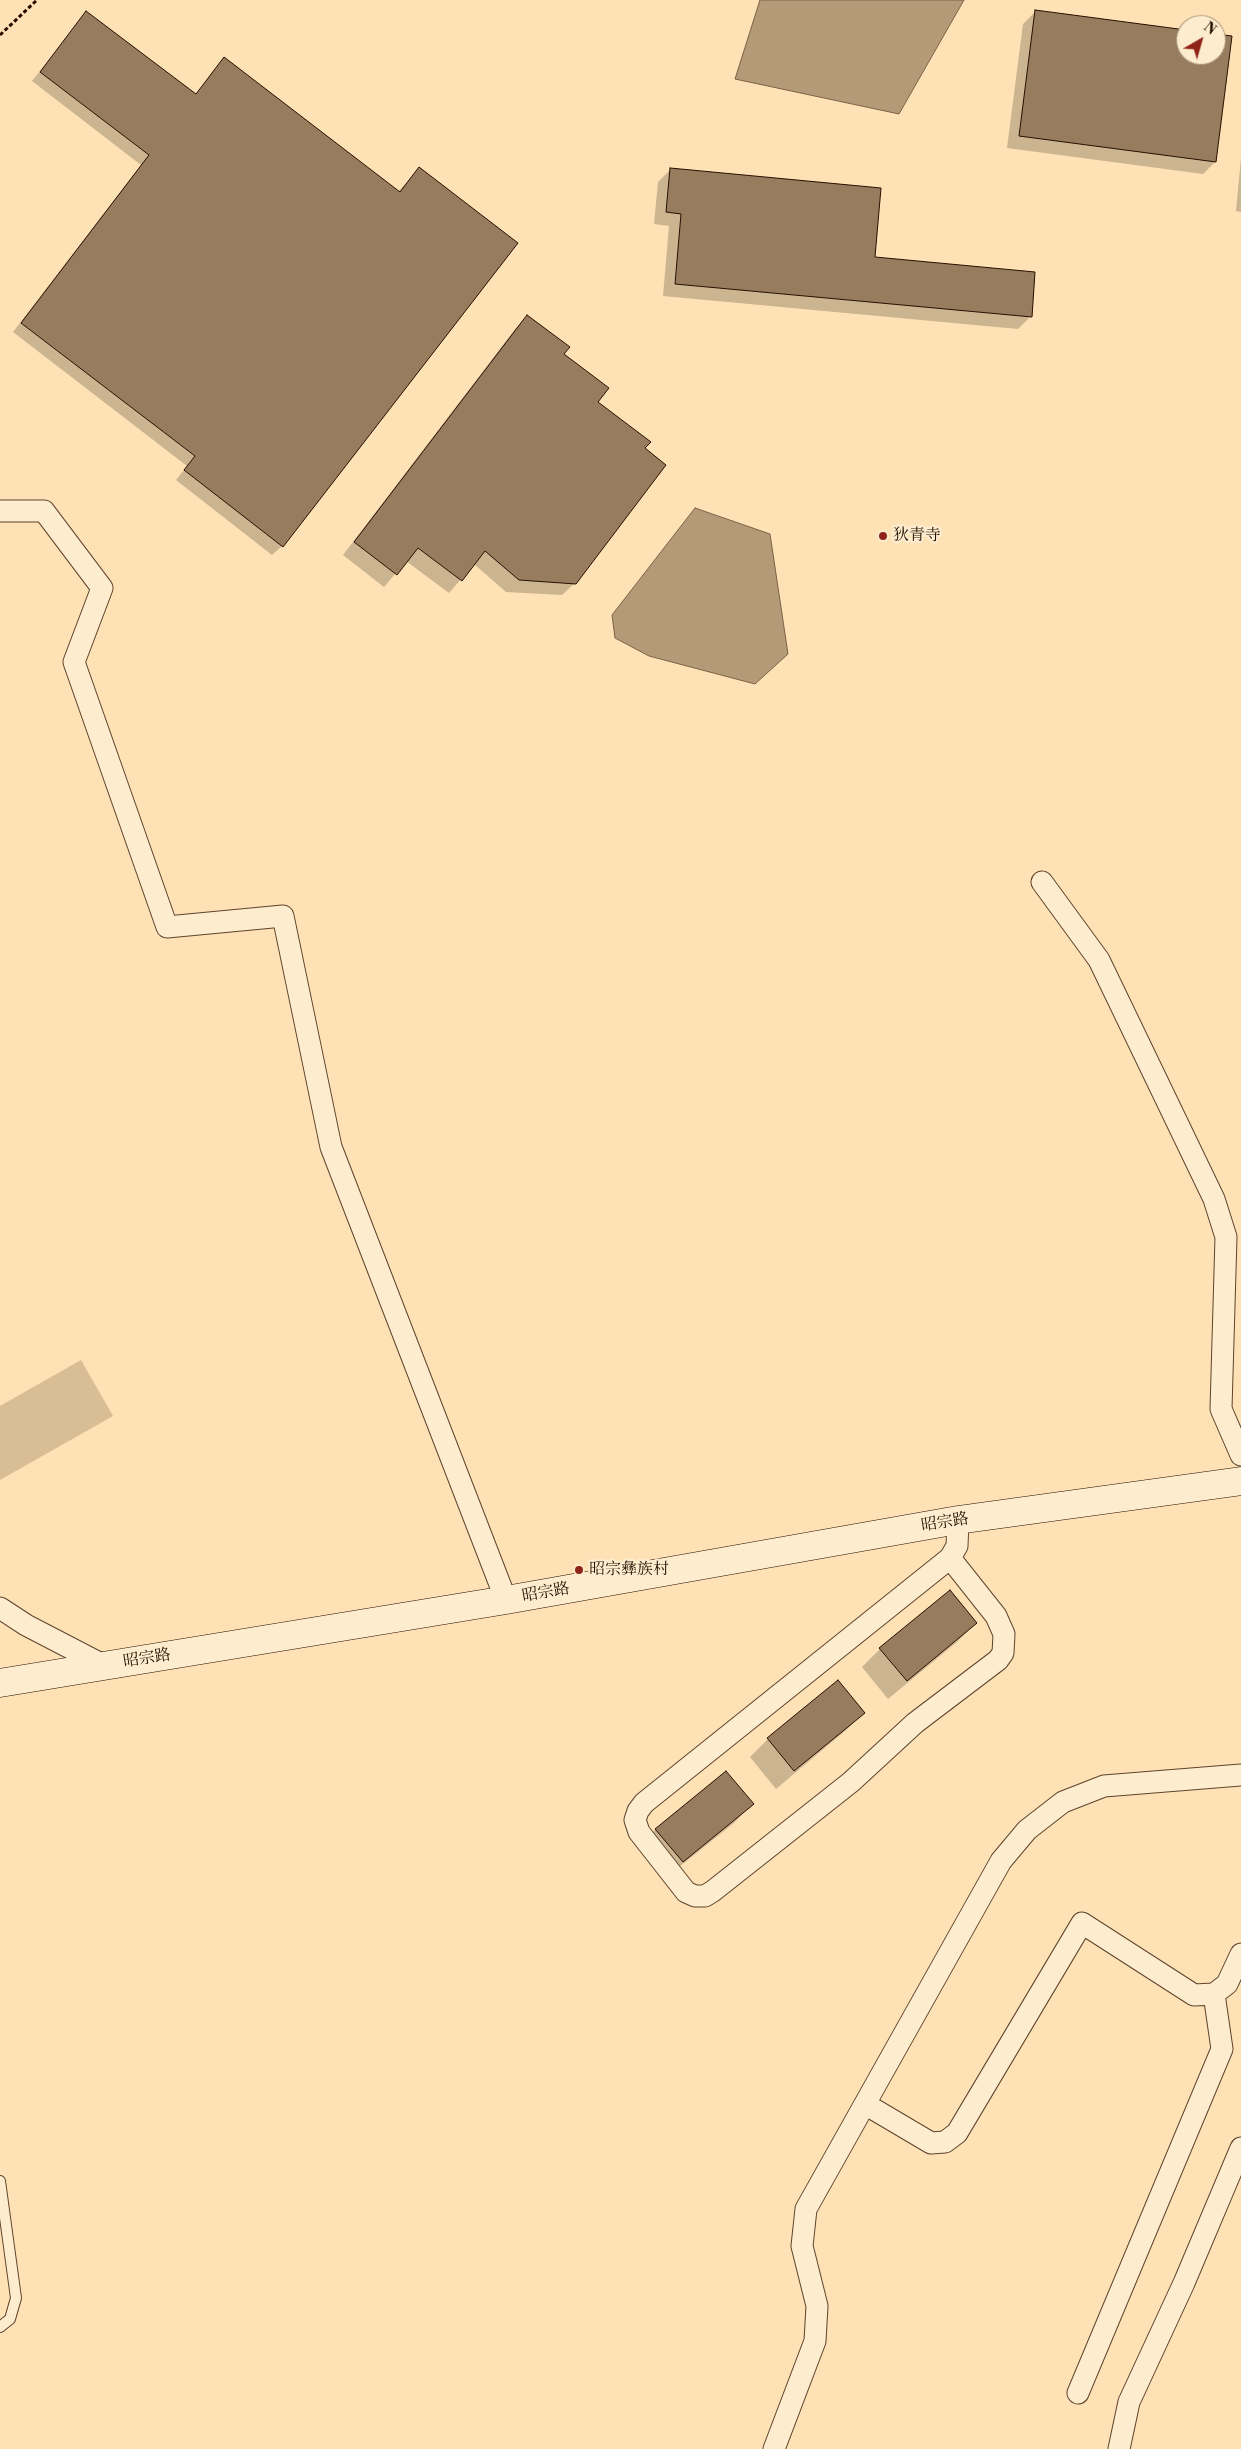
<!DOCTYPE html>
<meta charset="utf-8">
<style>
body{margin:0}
#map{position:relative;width:1241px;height:2449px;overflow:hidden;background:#fee1b4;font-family:"Libre Bodoni",serif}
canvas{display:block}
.north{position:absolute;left:1176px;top:15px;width:50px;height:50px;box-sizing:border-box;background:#feecce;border:1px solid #a8947c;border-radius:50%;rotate:38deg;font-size:14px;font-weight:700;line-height:20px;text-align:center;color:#270f00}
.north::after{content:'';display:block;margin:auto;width:18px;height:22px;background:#8f2418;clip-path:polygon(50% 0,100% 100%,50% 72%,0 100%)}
</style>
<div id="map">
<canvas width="1241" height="2449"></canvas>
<div class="north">N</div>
</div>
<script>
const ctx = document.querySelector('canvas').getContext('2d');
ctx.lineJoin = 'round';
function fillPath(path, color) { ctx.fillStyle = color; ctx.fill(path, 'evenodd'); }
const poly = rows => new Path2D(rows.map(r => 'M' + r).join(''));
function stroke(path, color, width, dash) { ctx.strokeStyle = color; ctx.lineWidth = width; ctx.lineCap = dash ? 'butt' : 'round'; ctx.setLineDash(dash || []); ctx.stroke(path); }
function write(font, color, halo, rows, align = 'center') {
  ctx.font = font + ' "Libre Bodoni","Noto Serif SC",serif'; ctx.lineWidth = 4.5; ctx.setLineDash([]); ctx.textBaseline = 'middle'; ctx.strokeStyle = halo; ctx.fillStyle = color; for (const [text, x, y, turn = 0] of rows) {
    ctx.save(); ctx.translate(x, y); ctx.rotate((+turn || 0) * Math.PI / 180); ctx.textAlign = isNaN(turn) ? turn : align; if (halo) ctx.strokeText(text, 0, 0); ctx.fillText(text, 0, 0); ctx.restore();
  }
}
fillPath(poly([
 [81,1360,113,1416,0,1480,0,1406]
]), '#d9bd95');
const water = poly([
 [760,0,964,0,899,114,735,79,760,0],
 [695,508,770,534,788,654,755,684,649,656,615,638,612,615,695,508]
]);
fillPath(water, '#b59a77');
stroke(water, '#7c6247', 1);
fillPath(poly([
 [1035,12,1186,32,1186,55,1216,55,1216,36,1231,37,1215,162,1203,174,1007,148,1023,24],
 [87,13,195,95,224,59,398,192,419,168,282,546,272,555,176,480,187,466,13,332,141,165,32,81],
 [1241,158,1241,212,1236,211],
 [670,170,873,258,1030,317,1018,329,663,296,669,226,654,224,658,182],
 [527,316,563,355,597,402,643,449,575,583,562,595,506,592,474,564,449,593,406,561,384,587,343,555,515,329],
 [976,1623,957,1642,888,1699,862,1667,880,1649],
 [864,1713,845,1731,776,1789,750,1757,768,1739],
 [752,1804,734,1823,664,1879,638,1848,656,1829]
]), '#0003');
const building = poly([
 [1035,10,1186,30,1186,55,1216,55,1216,34,1232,36,1216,162,1019,136,1035,10],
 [86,11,196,94,224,57,400,192,419,167,518,243,283,547,184,470,195,456,21,323,149,155,40,72,86,11],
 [670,168,881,188,875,257,1035,272,1032,317,675,284,681,214,666,212,670,168],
 [527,315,570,347,564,354,609,388,598,402,651,442,645,448,666,465,576,584,519,580,485,551,462,581,418,548,397,575,354,542,527,315],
 [950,1590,977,1623,907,1681,879,1648,950,1590],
 [838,1680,865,1713,794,1771,767,1738,838,1680],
 [726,1771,754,1804,683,1862,655,1829,726,1771]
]);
fillPath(building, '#977c5e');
stroke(building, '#270f00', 1);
const lane = poly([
 [0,2181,16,2298,10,2319,0,2327]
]);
const street = poly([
 [0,511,44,511,102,588,74,662,167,927,283,916,331,1147,506,1600],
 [1042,882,1099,960,1214,1199,1226,1237,1221,1409,1241,1455],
 [950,1558,996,1616,1004,1634,1003,1653,998,1660,915,1723,851,1782,713,1891,705,1896,695,1896,686,1892,639,1832,635,1820,638,1811,644,1803,950,1558,957,1546,958,1520],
 [0,1608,26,1625,105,1666],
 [865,2104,931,2143,945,2142,957,2133,1082,1923,1194,1995,1214,1994,1227,1984,1241,1954],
 [1078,2393,1222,2049,1214,1994],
 [774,2449,815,2341,817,2306,802,2246,806,2209,1001,1861,1027,1830,1063,1802,1104,1786,1241,1775],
 [1119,2449,1129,2402,1184,2283,1241,2148]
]);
const secondary = poly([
 [0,1683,506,1600,958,1520,1241,1481]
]);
stroke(lane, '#5d442d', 12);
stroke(street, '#5d442d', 23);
stroke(secondary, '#270f00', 29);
stroke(poly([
 [0,35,37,0]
]), '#270f00', 3, [4, 2.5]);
stroke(lane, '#feecce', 10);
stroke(street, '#feecce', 21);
stroke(secondary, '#feecce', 28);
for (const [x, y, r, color] of [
 [883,536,5,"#8f2418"],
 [579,1570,5,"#8f2418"]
]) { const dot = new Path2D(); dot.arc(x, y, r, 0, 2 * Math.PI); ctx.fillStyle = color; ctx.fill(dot); stroke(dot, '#feecce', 2); }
write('16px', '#270f00', '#feecce', [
 ["狄青寺",893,536],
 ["昭宗彝族村",589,1570]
], 'left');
write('16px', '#270f00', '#feecce', [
 ["昭宗路",945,1523,-9],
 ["昭宗路",546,1593,-10],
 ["昭宗路",147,1659,-9]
]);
</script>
